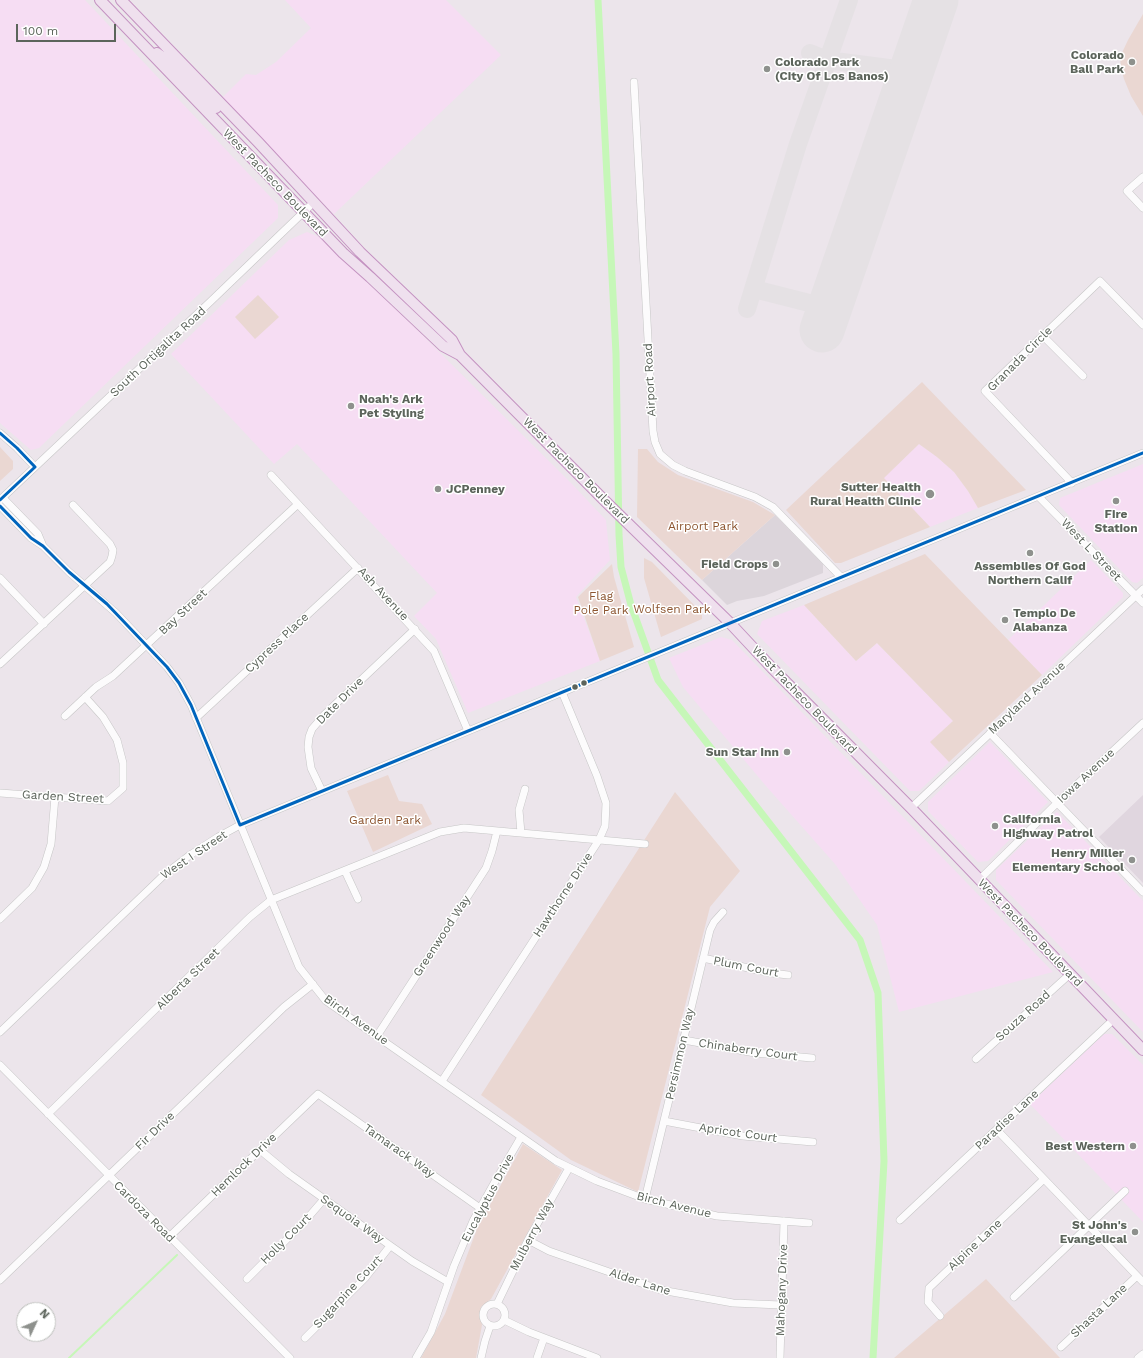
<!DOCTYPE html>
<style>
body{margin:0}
#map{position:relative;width:1143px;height:1358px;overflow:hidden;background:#ece5eb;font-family:"Work Sans",sans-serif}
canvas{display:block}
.north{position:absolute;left:16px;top:1302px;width:40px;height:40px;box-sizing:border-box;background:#fff;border:1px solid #bec1bd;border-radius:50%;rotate:46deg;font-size:11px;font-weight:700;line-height:16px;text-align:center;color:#5c645b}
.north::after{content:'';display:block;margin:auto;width:14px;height:18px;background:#8e918d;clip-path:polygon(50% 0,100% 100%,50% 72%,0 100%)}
.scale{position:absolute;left:16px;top:24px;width:100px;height:18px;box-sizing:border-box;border:2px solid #5c645b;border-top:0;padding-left:5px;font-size:12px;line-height:14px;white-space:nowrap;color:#5c645b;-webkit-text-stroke:3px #fff;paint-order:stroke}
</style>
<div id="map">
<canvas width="1143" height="1358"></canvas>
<div class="north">N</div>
<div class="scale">100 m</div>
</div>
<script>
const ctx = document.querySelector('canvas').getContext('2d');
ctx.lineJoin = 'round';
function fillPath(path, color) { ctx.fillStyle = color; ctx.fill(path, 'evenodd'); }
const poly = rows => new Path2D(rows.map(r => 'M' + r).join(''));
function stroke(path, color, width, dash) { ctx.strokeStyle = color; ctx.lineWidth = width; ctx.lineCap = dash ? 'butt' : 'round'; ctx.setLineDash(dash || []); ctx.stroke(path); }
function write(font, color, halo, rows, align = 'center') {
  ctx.font = font + ' "Work Sans",sans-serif'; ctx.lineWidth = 3; ctx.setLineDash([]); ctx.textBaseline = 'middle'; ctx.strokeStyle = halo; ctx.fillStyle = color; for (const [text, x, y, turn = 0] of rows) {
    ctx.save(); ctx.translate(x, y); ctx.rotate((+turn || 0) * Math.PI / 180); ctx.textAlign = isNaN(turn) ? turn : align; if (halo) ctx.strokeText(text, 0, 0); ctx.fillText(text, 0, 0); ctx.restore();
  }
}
fillPath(poly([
 [0,0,85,0,278,205,278,218,39,448,31,450,0,423],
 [285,0,446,0,501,55,334,214,221,99,246,74,256,75,276,62,311,28],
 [307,232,319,237,416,329,571,483,606,520,610,560,576,597,600,661,468,713,436,639,414,616,437,593,297,444,274,464,171,354,289,240],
 [919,444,937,457,954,472,968,491,978,508,930,527,883,478],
 [1143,464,1143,578,1137,583,1132,582,1059,505,1060,498],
 [1091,560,1123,593,1123,597,1042,675,1008,640],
 [804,605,856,661,877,643,953,721,931,742,949,762,919,791,910,791,757,634,762,621],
 [721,637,732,640,1053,972,899,1012,877,925,835,864,766,786,683,687,669,658],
 [990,742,1048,802,988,861,978,862,928,811,928,802],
 [1057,812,1143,901,1143,1032,996,880,996,870],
 [1104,1034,1112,1034,1143,1065,1143,1222,1030,1104]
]), '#f6ddf3');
fillPath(poly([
 [775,515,823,564,823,573,764,596,737,601,727,605,702,580]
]), '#dcd5db');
fillPath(poly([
 [1143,795,1143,883,1099,837]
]), '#e0d6df');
fillPath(poly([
 [1143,14,1143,116,1131,96,1124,79,1121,68,1120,57,1128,40],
 [258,295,279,317,255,339,235,317],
 [922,382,1026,490,978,508,968,491,954,472,937,457,919,444,884,478,930,527,841,563,835,563,786,510],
 [0,447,13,461,13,469,0,481],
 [638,449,647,449,658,462,678,475,753,502,775,515,702,580,637,517],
 [925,554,1042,675,949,762,930,742,953,721,877,643,856,661,804,605],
 [644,558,652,562,702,613,702,619,661,637,644,578],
 [612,564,614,577,634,647,600,661,578,597],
 [388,775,399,801,422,804,432,824,373,852,347,791],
 [675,792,740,871,710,907,638,1192,571,1160,481,1095],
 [523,1144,562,1170,491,1299,481,1307,480,1313,482,1325,476,1358,421,1358,445,1314,477,1229],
 [986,1279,1060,1358,894,1358]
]), '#ead7d2');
stroke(poly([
 [69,1358,177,1255]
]), '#c6f7b8', 2);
stroke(poly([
 [598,0,616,354,619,535,621,567,631,605,658,680,860,940,878,993,884,1161,873,1358]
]), '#c6f7b8', 7);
stroke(poly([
 [810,53,827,60,912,71],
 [754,289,829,308],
 [747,309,798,144,849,0]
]), '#e5e1e4', 18);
stroke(poly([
 [822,330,936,0]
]), '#e5e1e4', 45);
const minor = poly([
 [634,82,653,431,655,442,660,454,673,465,685,471,755,497,773,507,841,577],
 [1143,177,1127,191,1143,208],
 [1043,336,1083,376],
 [0,433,17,448,35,467],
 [271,475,434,651,468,731],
 [1072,483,985,391,1100,281,1143,325],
 [1039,497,1143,603],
 [3,498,38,534,43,546],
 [0,500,211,301,314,202],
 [0,506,31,538,43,546,69,572,116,613,167,667,179,683,191,705,299,967,326,1001,556,1161,597,1181,645,1199,717,1216,809,1223],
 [0,578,44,624],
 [0,664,110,562,112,556,113,550,110,544,73,505],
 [65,716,96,687,113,676,298,504],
 [196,718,358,568],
 [990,733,1143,892],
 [322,791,311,768,308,747,309,737,312,729,324,715,415,629],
 [0,793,108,801,123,788,123,763,117,740,103,717,85,697],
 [911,808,1143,589],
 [521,833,519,810,525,789],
 [345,871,358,899],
 [979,880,1057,803,1143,723],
 [0,919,32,888,44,867,51,844,55,797],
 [703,958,771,973,788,975],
 [0,1032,164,875,190,855,218,837,240,825,1143,453],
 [377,1036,486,868,492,851,497,831],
 [684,1040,755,1053,812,1058],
 [976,1059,1070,974],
 [0,1065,290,1358],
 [442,1081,599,840,605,826,606,803,597,776,562,692],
 [48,1114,250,917,271,900,440,832,464,828,645,844],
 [664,1121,743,1136,813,1142],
 [997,1130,1143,1282],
 [260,1150,289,1174,412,1261,448,1282],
 [645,1199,710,930,714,922,723,912],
 [900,1220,1114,1019],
 [169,1237,318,1094,480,1208],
 [528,1240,549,1251,661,1290,733,1303,781,1305],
 [247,1279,305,1221,324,1199],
 [0,1280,284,1007,313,984],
 [1014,1297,1125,1191],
 '483 1315a11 11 0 1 1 22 0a11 11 0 1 1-22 0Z',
 [497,1304,528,1240,569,1168],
 [940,1316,928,1302,929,1288,1044,1179],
 [504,1320,529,1332,597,1358],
 [305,1338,365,1278,390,1246],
 [1061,1347,1137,1276],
 [416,1358,431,1332,454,1266,473,1221,497,1178,521,1137],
 [481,1358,485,1341,490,1326],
 [537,1358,544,1338],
 [780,1358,784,1221],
 [1138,1358,1143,1354]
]);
const highway = poly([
 [100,0,343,253,370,277,443,346,460,355],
 [121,0,258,142,360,252,452,340,460,355,606,502,730,623,772,668,911,808,1143,1050],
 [157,53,171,63,216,108]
]);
stroke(minor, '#c6c6c6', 8);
stroke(highway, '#c492c1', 12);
stroke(minor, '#fcfbfc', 7);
stroke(highway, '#efe0ee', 10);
stroke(poly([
 [0,433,17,448,35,467,0,500],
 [0,506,31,538,43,546,69,572,107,604,167,667,179,683,191,705,240,825,1143,453]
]), '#0065bd', 3);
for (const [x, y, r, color] of [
 [1132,62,4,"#8e918d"],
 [767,69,4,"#8e918d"],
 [351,406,4,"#8e918d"],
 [438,489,4,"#8e918d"],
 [930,494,5,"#8e918d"],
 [1116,501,4,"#8e918d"],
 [1030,553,4,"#8e918d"],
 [776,564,4,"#8e918d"],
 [1005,620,4,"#8e918d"],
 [584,683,3.5,"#5c645b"],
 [575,687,3.5,"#5c645b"],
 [787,752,4,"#8e918d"],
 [995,826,4,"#8e918d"],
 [1132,860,4,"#8e918d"],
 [1133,1146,4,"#8e918d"],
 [1135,1232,4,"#8e918d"]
]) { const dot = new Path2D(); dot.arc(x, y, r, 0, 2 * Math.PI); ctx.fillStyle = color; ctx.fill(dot); stroke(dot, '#fff', 1.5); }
write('bold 12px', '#5c645b', '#fff', [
 ["Colorado",1124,55],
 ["Ball Park",1124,69],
 ["Colorado Park",775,62,"left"],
 ["(City Of Los Banos)",775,76,"left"],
 ["Noah's Ark",359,399,"left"],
 ["Pet Styling",359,413,"left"],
 ["Sutter Health",921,487],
 ["Rural Health Clinic",921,501],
 ["JCPenney",446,489,"left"],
 ["Fire",1116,514,"center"],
 ["Station",1116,528,"center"],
 ["Field Crops",768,564],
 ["Assemblies Of God",1030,566,"center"],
 ["Northern Calif",1030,580,"center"],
 ["Templo De",1013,613,"left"],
 ["Alabanza",1013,627,"left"],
 ["Sun Star Inn",779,752],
 ["California",1003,819,"left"],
 ["Highway Patrol",1003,833,"left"],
 ["Henry Miller",1124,853],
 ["Elementary School",1124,867],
 ["Best Western",1125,1146],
 ["St John's",1127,1225],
 ["Evangelical",1127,1239]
], 'right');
write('12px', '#5c645b', '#fff', [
 ["West Pacheco Boulevard",275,183,46],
 ["South Ortigalita Road",158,352,-43],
 ["Granada Circle",1020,359,-45],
 ["Airport Road",650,380,-93],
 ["West Pacheco Boulevard",576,471,45],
 ["West L Street",1091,550,46],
 ["Ash Avenue",383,594,47],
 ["Bay Street",183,612,-43],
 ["Cypress Place",277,643,-43],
 ["Maryland Avenue",1027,698,-43],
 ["West Pacheco Boulevard",804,700,46],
 ["Date Drive",340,701,-45],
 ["Iowa Avenue",1086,776,-43],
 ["Garden Street",63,797,3],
 ["West I Street",194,855,-34],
 ["Hawthorne Drive",563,895,-57],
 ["West Pacheco Boulevard",1030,933,46],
 ["Greenwood Way",442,936,-57],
 ["Plum Court",746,967,11],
 ["Alberta Street",188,979,-44],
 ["Souza Road",1023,1016,-42],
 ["Birch Avenue",356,1020,36],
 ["Chinaberry Court",748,1050,8],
 ["Persimmon Way",680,1054,-77],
 ["Paradise Lane",1007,1120,-43],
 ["Fir Drive",155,1131,-44],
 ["Apricot Court",738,1133,8],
 ["Tamarack Way",399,1151,35],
 ["Hemlock Drive",244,1165,-44],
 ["Eucalyptus Drive",488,1198,-62],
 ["Birch Avenue",674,1205,14],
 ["Cardoza Road",144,1212,45],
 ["Sequoia Way",352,1219,35],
 ["Mulberry Way",532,1235,-62],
 ["Holly Court",286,1239,-45],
 ["Alpine Lane",975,1245,-43],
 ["Alder Lane",640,1282,18],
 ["Mahogany Drive",782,1290,-88],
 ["Sugarpine Court",348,1292,-47],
 ["Shasta Lane",1099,1311,-43]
]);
write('12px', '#8d5631', '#fff', [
 ["Airport Park",703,526],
 ["Flag",601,596],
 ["Pole Park",601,610],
 ["Wolfsen Park",672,609],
 ["Garden Park",385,820]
]);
</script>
